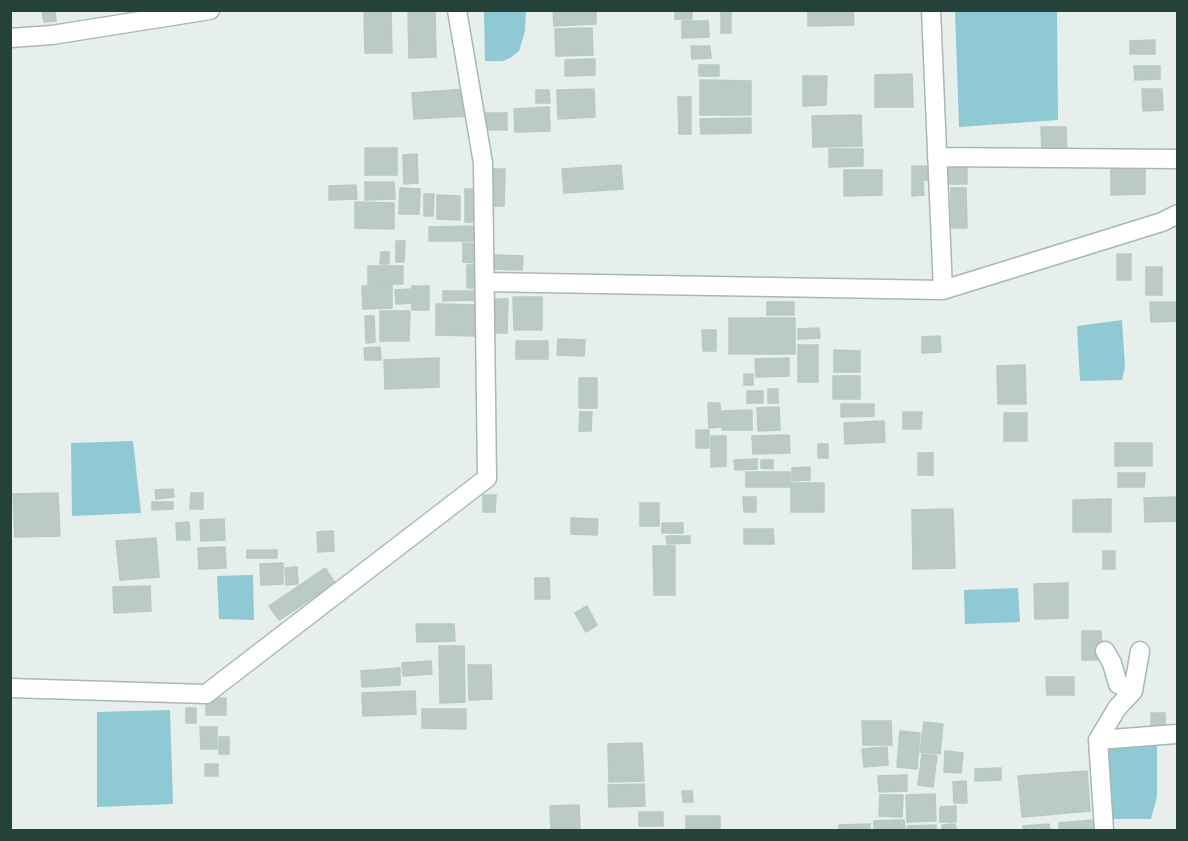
<!DOCTYPE html>
<style>
body{margin:0}
#map{position:relative;width:1188px;height:841px;overflow:hidden;background:#e6efeb;font-family:"Work Sans",sans-serif}
canvas{display:block}
.frame{position:absolute;inset:0;border:12px solid #24423a;pointer-events:none}
</style>
<div id="map">
<canvas width="1188" height="841"></canvas>
<div class="frame"></div>
</div>
<script>
const ctx = document.querySelector('canvas').getContext('2d');
ctx.lineJoin = 'round';
function fillPath(path, color) { ctx.fillStyle = color; ctx.fill(path, 'evenodd'); }
const poly = rows => new Path2D(rows.map(r => 'M' + r).join(''));
function stroke(path, color, width, dash) { ctx.strokeStyle = color; ctx.lineWidth = width; ctx.lineCap = dash ? 'butt' : 'round'; ctx.setLineDash(dash || []); ctx.stroke(path); }
fillPath(poly([
 [484,11,526,11,525,31,519,51,510,58,503,61,485,61],
 [955,11,1057,11,1058,120,959,127],
 [1122,320,1125,367,1122,380,1080,381,1077,326],
 [133,441,141,513,72,516,71,443],
 [253,575,254,620,219,619,217,576],
 [1018,588,1020,622,965,624,964,590],
 [170,710,173,804,97,807,97,712],
 [1157,745,1157,797,1151,819,1112,819,1106,748]
]), '#8ec9d4');
const building = poly([
 [42,10,55,10,56,21,44,22,42,10],
 [364,10,391,10,392,53,365,53,364,10],
 [408,10,435,10,436,57,409,58,408,10],
 [553,10,596,10,596,24,554,26,553,10],
 [675,10,692,10,692,19,675,19,675,10],
 [721,10,731,10,731,33,721,33,721,10],
 [808,10,853,10,854,25,808,26,808,10],
 [682,21,708,21,709,37,682,38,682,21],
 [592,28,593,55,556,56,555,29,592,28],
 [1155,40,1155,54,1130,54,1130,41,1155,40],
 [691,46,710,46,711,58,692,59,691,46],
 [595,59,595,75,565,76,565,60,595,59],
 [699,65,719,65,719,76,699,76,699,65],
 [1134,66,1160,66,1160,79,1135,80,1134,66],
 [912,74,913,107,875,107,875,75,912,74],
 [803,76,827,76,826,105,803,106,803,76],
 [700,80,751,81,751,115,700,115,700,80],
 [466,89,468,116,414,119,412,93,466,89],
 [594,89,595,117,558,119,557,90,594,89],
 [1142,89,1162,89,1163,110,1143,111,1142,89],
 [536,90,549,90,550,103,536,103,536,90],
 [678,97,691,97,691,134,679,134,678,97],
 [549,107,550,131,515,132,514,109,549,107],
 [486,113,507,113,507,130,486,130,486,113],
 [861,115,862,146,813,147,812,116,861,115],
 [751,118,751,133,701,134,700,119,751,118],
 [1041,127,1066,127,1067,154,1042,154,1041,127],
 [365,148,397,148,397,175,365,175,365,148],
 [829,149,863,149,863,166,829,167,829,149],
 [417,154,418,183,404,184,403,155,417,154],
 [967,163,967,184,945,184,945,164,967,163],
 [621,165,623,189,564,193,562,169,621,165],
 [912,166,930,166,931,180,923,180,924,195,912,196,912,166],
 [1111,167,1145,167,1145,194,1111,195,1111,167],
 [487,169,505,169,504,206,486,206,487,169],
 [844,170,882,170,882,195,844,196,844,170],
 [365,182,394,182,395,199,365,200,365,182],
 [356,185,357,199,329,200,329,186,356,185],
 [400,188,420,189,419,214,399,214,400,188],
 [951,188,966,188,967,228,951,228,951,188],
 [465,189,482,189,481,222,465,222,465,189],
 [424,194,434,194,433,216,424,216,424,194],
 [437,195,460,196,460,220,437,219,437,195],
 [355,202,394,203,394,229,355,228,355,202],
 [481,226,481,241,429,241,429,227,481,226],
 [396,241,405,241,404,262,396,262,396,241],
 [463,243,479,244,478,263,463,262,463,243],
 [381,252,389,252,389,264,380,264,381,252],
 [1117,254,1131,254,1131,280,1117,280,1117,254],
 [493,255,523,256,522,270,493,269,493,255],
 [467,265,482,265,481,288,467,288,467,265],
 [368,266,403,266,403,284,368,284,368,266],
 [1146,267,1162,267,1162,295,1146,295,1146,267],
 [392,285,392,308,363,309,362,286,392,285],
 [412,286,429,286,429,310,412,310,412,286],
 [410,289,411,303,396,304,395,290,410,289],
 [443,291,475,291,475,300,443,301,443,291],
 [513,297,542,297,542,330,514,330,513,297],
 [490,299,508,299,507,333,490,333,490,299],
 [767,302,794,302,794,315,767,315,767,302],
 [1150,302,1178,302,1178,321,1151,322,1150,302],
 [436,304,478,305,477,336,436,335,436,304],
 [380,311,410,311,409,341,380,341,380,311],
 [365,316,374,316,375,342,366,343,365,316],
 [729,318,795,318,795,354,729,354,729,318],
 [819,328,820,338,798,339,798,329,819,328],
 [702,330,716,330,716,351,703,351,702,330],
 [940,336,941,352,922,353,922,337,940,336],
 [558,339,585,340,584,356,557,355,558,339],
 [516,341,548,341,548,359,516,359,516,341],
 [798,345,818,345,818,382,798,382,798,345],
 [380,347,381,360,365,360,364,348,380,347],
 [834,350,860,351,860,372,834,372,834,350],
 [439,358,439,387,385,389,384,360,439,358],
 [789,358,789,376,756,377,755,359,789,358],
 [1025,365,1026,404,998,404,997,366,1025,365],
 [744,374,753,374,753,385,744,385,744,374],
 [833,376,860,376,860,399,833,399,833,376],
 [579,378,597,378,597,408,579,408,579,378],
 [768,389,778,389,778,403,768,403,768,389],
 [747,391,763,391,763,403,747,403,747,391],
 [708,403,720,403,721,427,709,428,708,403],
 [841,404,874,404,874,416,841,417,841,404],
 [779,407,780,430,758,431,757,408,779,407],
 [752,410,752,430,722,430,722,411,752,410],
 [580,412,592,412,591,431,579,431,580,412],
 [903,412,922,412,921,429,903,429,903,412],
 [1004,413,1027,413,1027,441,1004,441,1004,413],
 [884,421,885,442,845,444,844,423,884,421],
 [696,430,709,430,709,448,696,448,696,430],
 [789,435,790,453,753,454,752,436,789,435],
 [711,436,726,436,726,466,711,467,711,436],
 [1115,443,1152,443,1152,466,1115,466,1115,443],
 [818,444,828,444,828,458,818,458,818,444],
 [918,453,933,453,933,475,918,475,918,453],
 [757,459,757,469,735,470,734,460,757,459],
 [761,460,773,460,773,469,761,468,761,460],
 [810,467,810,480,792,481,792,468,810,467],
 [746,472,790,472,790,487,746,487,746,472],
 [1118,473,1145,473,1144,487,1118,487,1118,473],
 [791,483,824,483,824,512,791,512,791,483],
 [173,489,174,497,156,499,155,490,173,489],
 [58,493,60,536,15,537,13,494,58,493],
 [191,493,203,493,203,509,190,509,191,493],
 [483,495,496,495,495,512,483,512,483,495],
 [743,497,756,497,756,512,744,512,743,497],
 [1178,497,1178,521,1145,522,1144,498,1178,497],
 [1111,499,1111,532,1073,532,1073,500,1111,499],
 [152,502,173,502,173,509,152,510,152,502],
 [640,503,659,503,659,526,640,526,640,503],
 [953,509,955,568,913,569,912,510,953,509],
 [571,518,598,519,597,535,571,534,571,518],
 [224,519,225,540,201,541,200,520,224,519],
 [189,522,190,540,177,540,176,523,189,522],
 [662,523,683,523,683,533,662,533,662,523],
 [744,529,773,529,774,544,744,544,744,529],
 [333,531,334,551,318,552,317,532,333,531],
 [666,536,690,536,690,543,667,544,666,536],
 [156,538,159,577,120,580,116,541,156,538],
 [653,546,675,546,675,595,654,595,653,546],
 [225,547,226,568,199,569,198,548,225,547],
 [247,550,277,550,277,558,247,558,247,550],
 [1103,551,1115,551,1115,569,1103,569,1103,551],
 [283,563,283,584,261,585,260,564,283,563],
 [297,567,298,584,286,585,285,568,297,567],
 [325,568,335,583,279,620,269,606,325,568],
 [535,578,549,578,550,599,535,599,535,578],
 [1068,583,1068,618,1035,619,1034,584,1068,583],
 [150,586,151,611,114,613,113,587,150,586],
 [587,606,597,625,586,632,575,613,587,606],
 [416,624,454,624,455,641,417,642,416,624],
 [1082,631,1101,631,1102,660,1082,660,1082,631],
 [439,646,464,646,465,702,440,703,439,646],
 [431,661,432,674,403,676,402,663,431,661],
 [468,665,491,665,492,699,469,700,468,665],
 [400,668,400,685,362,687,361,671,400,668],
 [1046,677,1074,677,1074,695,1047,695,1046,677],
 [415,691,416,714,363,716,362,693,415,691],
 [226,698,226,715,206,715,206,699,226,698],
 [186,708,196,708,196,723,186,723,186,708],
 [422,709,466,709,466,729,422,728,422,709],
 [1151,713,1165,713,1165,727,1151,727,1151,713],
 [862,721,891,721,892,745,863,745,862,721],
 [924,722,943,724,940,754,920,752,924,722],
 [200,727,217,727,217,749,201,749,200,727],
 [900,731,920,733,917,769,897,767,900,731],
 [219,737,229,737,229,754,219,754,219,737],
 [642,743,644,781,609,782,608,744,642,743],
 [887,747,888,765,864,767,862,749,887,747],
 [945,751,963,753,961,773,944,772,945,751],
 [922,754,937,756,933,787,918,785,922,754],
 [205,764,218,764,218,776,205,776,205,764],
 [1001,768,1001,780,975,781,975,769,1001,768],
 [1087,771,1090,811,1022,817,1018,776,1087,771],
 [907,775,907,791,879,792,878,776,907,775],
 [966,781,967,803,954,803,953,782,966,781],
 [644,784,645,806,609,807,608,785,644,784],
 [682,791,692,791,693,802,683,802,682,791],
 [935,794,936,821,907,822,906,795,935,794],
 [880,795,903,795,902,817,879,816,880,795],
 [579,805,580,830,551,830,550,806,579,805],
 [956,806,956,822,940,822,940,807,956,806],
 [639,812,663,812,663,826,639,826,639,812],
 [686,816,720,816,720,830,686,830,686,816],
 [904,820,905,830,874,830,874,821,904,820],
 [1095,820,1096,830,1059,830,1059,823,1095,820],
 [870,824,870,830,839,830,839,825,870,824],
 [955,824,956,830,942,830,942,825,955,824],
 [1049,824,1050,830,1023,830,1023,826,1049,824],
 [936,825,936,830,908,830,907,826,936,825]
]);
fillPath(building, '#bbcac4');
stroke(building, '#b8c9c2', 1.5);
const minor = poly([
 [931,10,943,290],
 [10,38,52,35,210,10],
 [937,157,1178,159],
 [485,282,943,290,1162,222,1178,214],
 [1105,651,1112,663,1118,684,1133,691],
 [10,688,206,694,487,478,483,163,457,10],
 [1098,740,1117,708,1133,691,1140,651],
 [1104,830,1098,740,1176,734]
]);
stroke(minor, '#a8b8b2', 21);
stroke(minor, '#fff', 18);
</script>
